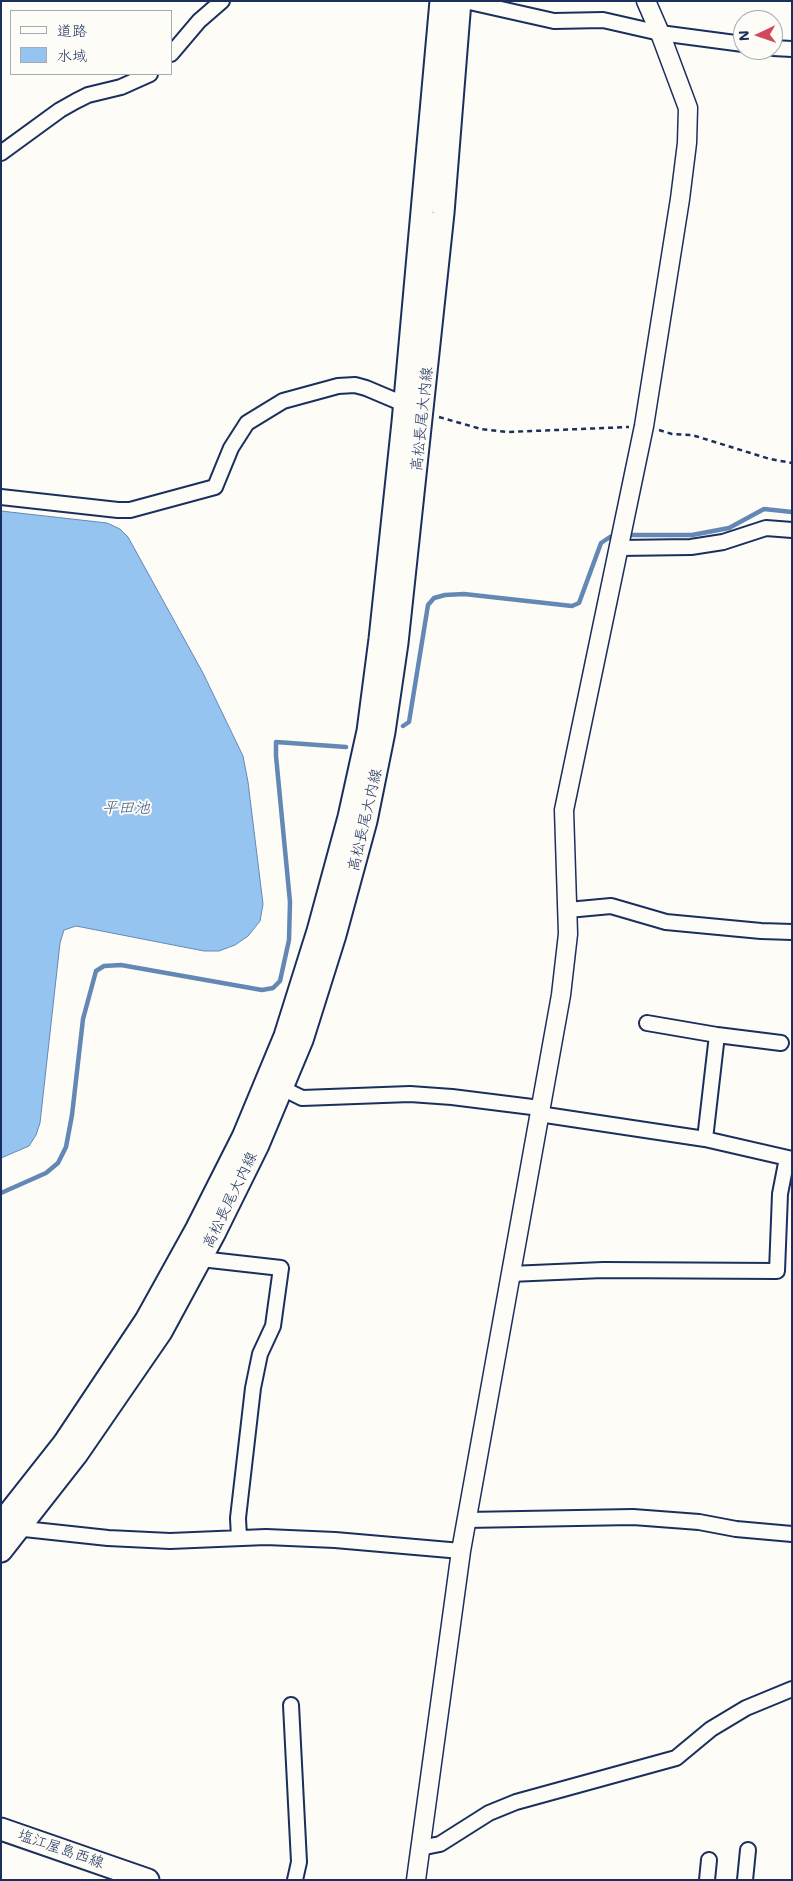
<!DOCTYPE html>
<meta charset="utf-8">
<style>
body{margin:0}
#map{position:relative;width:793px;height:1881px;overflow:hidden;background:#fdfcf7;font-family:Mali,"Klee One",sans-serif}
canvas{display:block}
.frame{position:absolute;inset:0;border:2px solid #1b2f5e;pointer-events:none}
.legend{position:absolute;left:10px;top:10px;width:162px;height:65px;box-sizing:border-box;background:#fdfcf7;border:1px solid #a3aaba;margin:0;padding:6px 9px;list-style:none;font-size:15px;color:#1b2f5e}
.legend li{display:flex;align-items:center;gap:10px;height:25px}
.legend b{width:25px;border:1px solid #a3aaba}
.north{position:absolute;left:733px;top:10px;width:50px;height:50px;box-sizing:border-box;background:#fdfcf7;border:1px solid #a3aaba;border-radius:50%;rotate:267deg;font-size:14px;font-weight:700;line-height:20px;text-align:center;color:#1b2f5e}
.north::after{content:'';display:block;margin:auto;width:18px;height:22px;background:#d1495b;clip-path:polygon(50% 0,100% 100%,50% 72%,0 100%)}
</style>
<div id="map">
<canvas width="793" height="1881"></canvas>
<div class="frame"></div>
<ul class="legend">
<li><b style="height:6px;background:#fdfcf7"></b>道路</li>
<li><b style="height:14px;background:#95c4f0"></b>水域</li>
</ul>
<div class="north">N</div>
</div>
<script>
const ctx = document.querySelector('canvas').getContext('2d');
ctx.lineJoin = 'round';
function fillPath(path, color) { ctx.fillStyle = color; ctx.fill(path, 'evenodd'); }
const poly = rows => new Path2D(rows.map(r => 'M' + r).join(''));
function stroke(path, color, width, dash) { ctx.strokeStyle = color; ctx.lineWidth = width; ctx.lineCap = dash ? 'butt' : 'round'; ctx.setLineDash(dash || []); ctx.stroke(path); }
function write(font, color, halo, rows, align = 'center') {
  ctx.font = font + ' Mali,"Klee One",sans-serif'; ctx.lineWidth = 4; ctx.setLineDash([]); ctx.textBaseline = 'middle'; ctx.strokeStyle = halo; ctx.fillStyle = color; for (const [text, x, y, turn = 0] of rows) {
    ctx.save(); ctx.translate(x, y); ctx.rotate((+turn || 0) * Math.PI / 180); ctx.textAlign = isNaN(turn) ? turn : align; if (halo) ctx.strokeText(text, 0, 0); ctx.fillText(text, 0, 0); ctx.restore();
  }
}
const water = poly([
 [1,511,107,523,120,529,128,537,203,673,243,756,248,782,263,904,260,921,248,936,235,945,219,951,204,951,76,926,64,930,60,943,40,1123,36,1135,29,1146,1,1158,1,511]
]);
fillPath(water, '#95c4f0');
stroke(water, '#6488b6', 1);
stroke(poly([
 [626,535,692,535,729,528,764,509,792,512],
 [403,726,409,722,428,605,434,598,445,595,464,594,572,606,579,603,601,543,610,537,616,536],
 [1,1193,46,1173,58,1163,66,1147,72,1115,83,1019,96,971,104,966,121,965,262,990,273,988,280,981,289,940,290,902,276,756,276,742,346,747]
]), '#6488b6', 4.5);
const minor = poly([
 [465,1,554,21,603,20,660,33,743,44],
 [773,48,792,49],
 [171,54,199,21,222,1],
 [1,153,60,110,76,101,88,95,121,87,150,74],
 [1,497,118,510,130,510,215,487,231,448,247,423,283,401,338,386,355,385,366,388,411,407],
 [619,548,691,547,723,542,766,528,792,530],
 [568,910,611,906,666,922,761,931,792,932],
 [647,1023,717,1035,781,1043],
 [282,1088,302,1098,410,1094,452,1097,540,1108],
 [539,1114,705,1139,792,1159],
 [705,1139,717,1035],
 [201,1259,281,1268,273,1326,260,1354,253,1388,238,1518,239,1538],
 [510,1274,603,1270,777,1271,780,1194,787,1158],
 [466,1520,633,1517,699,1522,736,1529,792,1534],
 [15,1528,108,1538,170,1541,266,1537,335,1540,461,1551],
 [291,1705,299,1862,295,1880],
 [420,1848,440,1844,489,1813,516,1802,676,1758,711,1729,746,1708,792,1689],
 [707,1880,709,1860],
 [745,1880,748,1850]
]);
const tertiary = poly([
 [416,1880,461,1551,561,995,568,934,564,810,644,426,680,199,687,143,688,108,660,33,646,1]
]);
const primary = poly([
 [1,1523,64,1443,146,1320,197,1228,243,1137,285,1036,318,931,349,817,368,731,380,639,403,422,441,1],
 [1,1551,77,1454,161,1332,214,1234,258,1145,302,1040,335,935,366,821,384,732,397,643,443,213,460,1],
 [1,1829,148,1880]
]);
stroke(minor, '#1b2f5e', 18);
stroke(tertiary, '#1b2f5e', 21);
stroke(primary, '#1b2f5e', 25);
stroke(poly([
 [439,417,481,429,508,432,629,427],
 [659,430,672,434,692,435,770,459,792,463]
]), '#1b2f5e', 2.5, [5, 4]);
stroke(minor, '#fdfcf7', 14);
stroke(tertiary, '#fdfcf7', 18);
stroke(primary, '#fdfcf7', 21);
write('15px', '#1b2f5e', '#fdfcf7', [
 ["高松長尾大内線",422,419,-84],
 ["高松長尾大内線",365,820,-77],
 ["高松長尾大内線",230,1200,-64],
 ["塩江屋島西線",61,1849,19]
]);
write('italic 16px', '#405c8a', '#fdfcf7', [
 ["平田池",126,808]
]);
</script>
